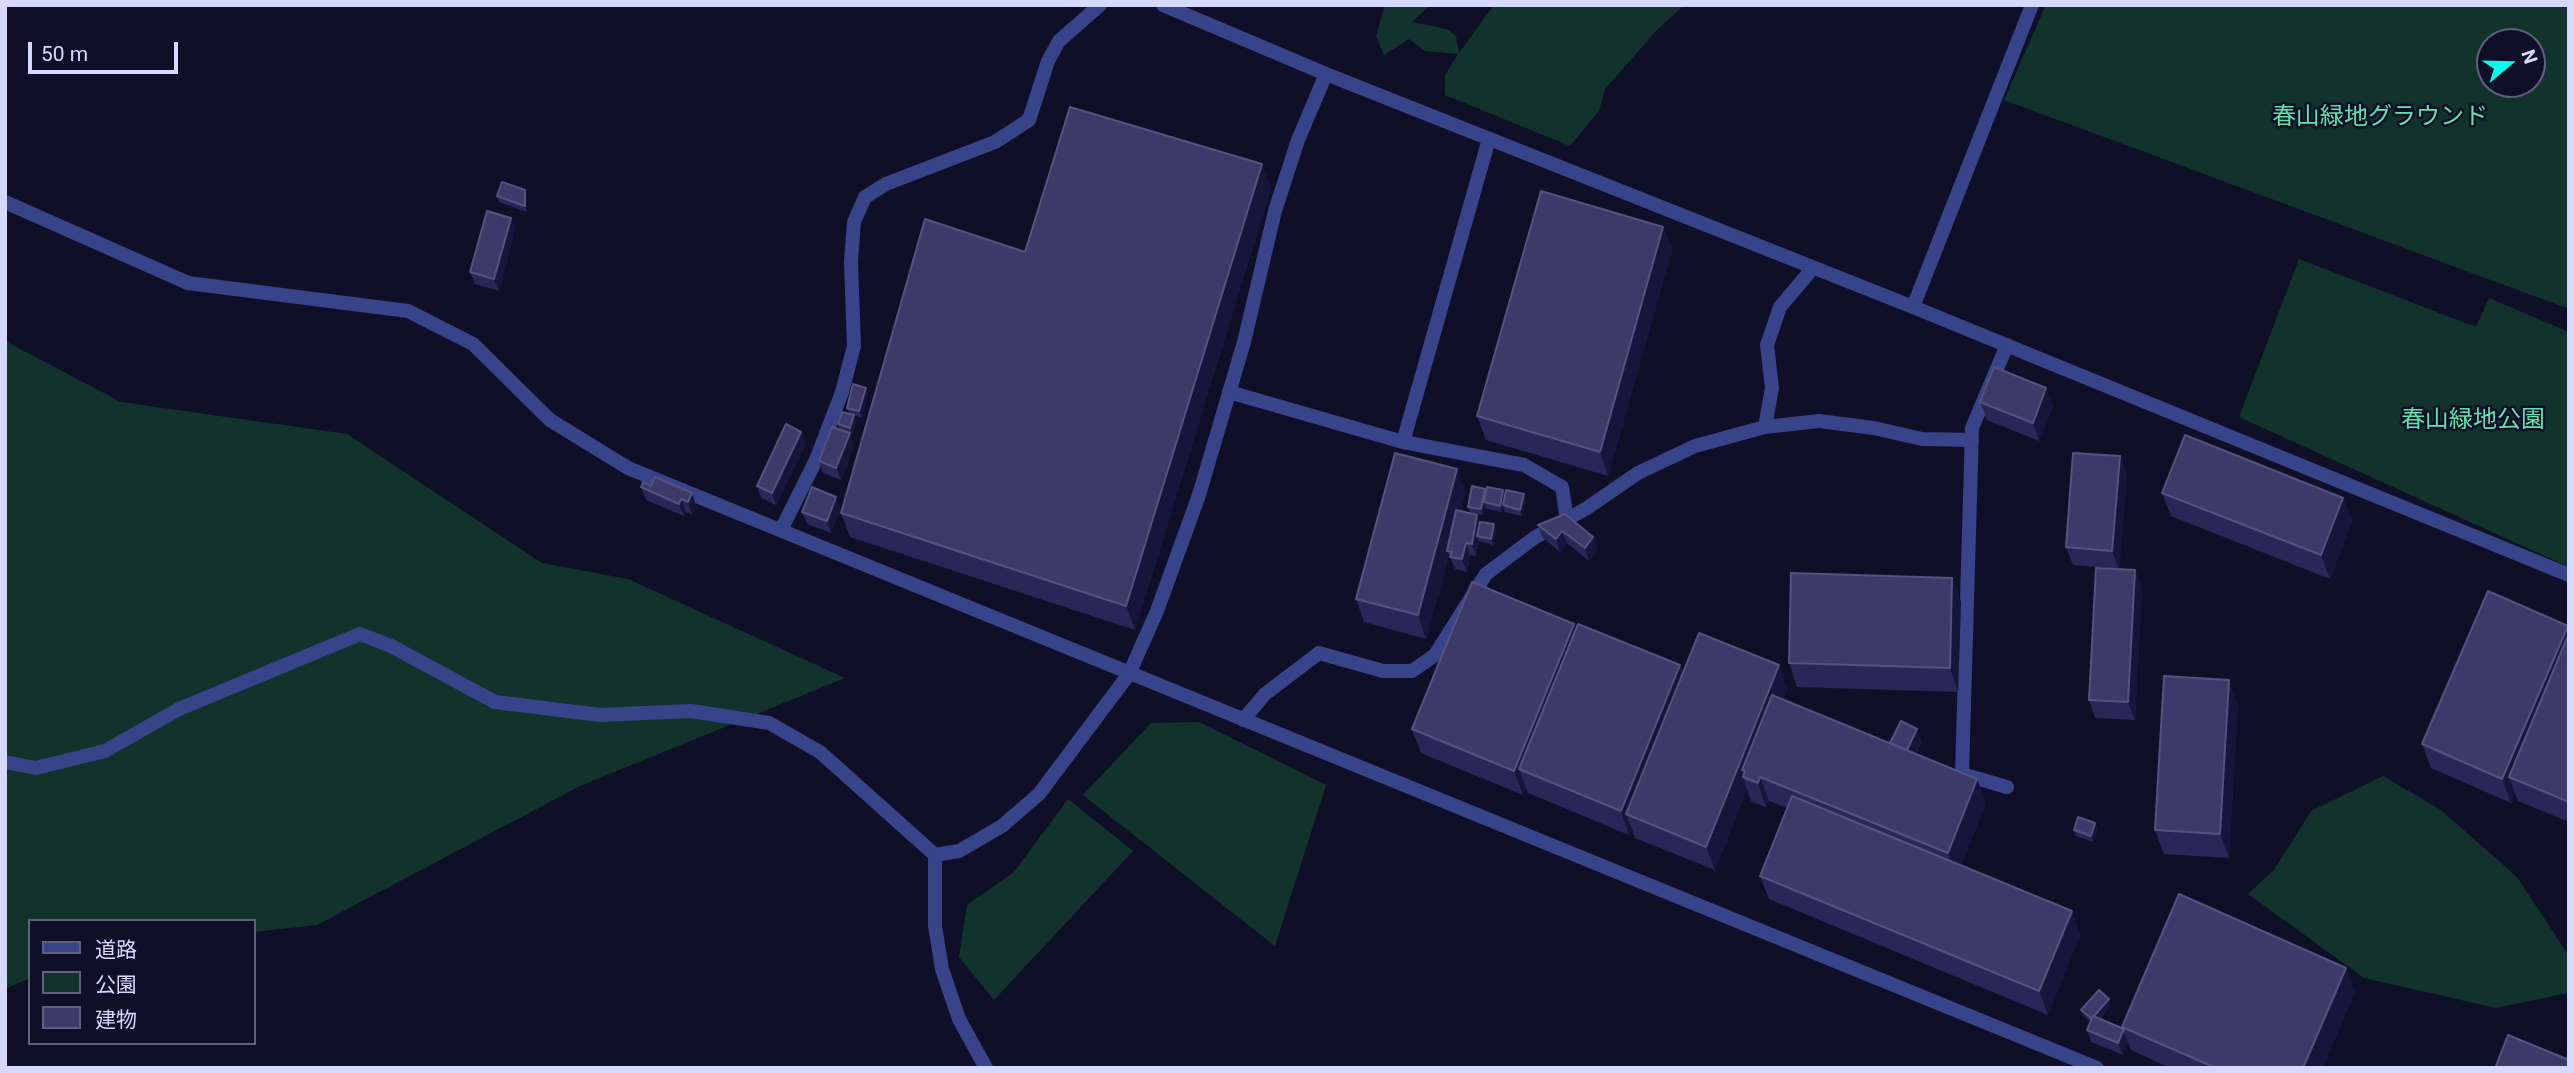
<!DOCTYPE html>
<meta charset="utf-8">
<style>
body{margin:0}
#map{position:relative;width:2574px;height:1073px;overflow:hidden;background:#0f0f28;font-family:Roboto,"Noto Sans JP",sans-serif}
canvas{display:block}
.frame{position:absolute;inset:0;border:7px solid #d6d9ff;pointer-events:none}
.legend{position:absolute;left:28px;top:919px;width:228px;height:126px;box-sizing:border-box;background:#0f0f28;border:2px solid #5f607e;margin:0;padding:9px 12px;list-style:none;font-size:21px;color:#d6d9ff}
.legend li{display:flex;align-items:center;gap:14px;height:35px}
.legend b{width:35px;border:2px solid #5f607e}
.north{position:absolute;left:2476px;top:28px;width:70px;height:70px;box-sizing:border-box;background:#0f0f28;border:2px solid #5f607e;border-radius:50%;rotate:71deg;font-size:19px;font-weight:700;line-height:28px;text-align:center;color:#d6d9ff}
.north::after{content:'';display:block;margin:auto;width:24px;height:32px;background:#02ffeb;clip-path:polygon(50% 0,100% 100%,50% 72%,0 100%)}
.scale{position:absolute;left:28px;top:42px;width:150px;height:32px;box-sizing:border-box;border:4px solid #d6d9ff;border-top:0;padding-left:9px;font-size:21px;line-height:24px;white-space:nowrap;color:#d6d9ff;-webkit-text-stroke:5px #0f0f28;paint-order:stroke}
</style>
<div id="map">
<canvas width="2574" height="1073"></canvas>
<div class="frame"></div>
<ul class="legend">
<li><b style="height:9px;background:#384489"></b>道路</li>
<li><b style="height:19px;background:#12332c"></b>公園</li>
<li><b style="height:19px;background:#3b3a69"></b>建物</li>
</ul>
<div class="north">N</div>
<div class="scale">50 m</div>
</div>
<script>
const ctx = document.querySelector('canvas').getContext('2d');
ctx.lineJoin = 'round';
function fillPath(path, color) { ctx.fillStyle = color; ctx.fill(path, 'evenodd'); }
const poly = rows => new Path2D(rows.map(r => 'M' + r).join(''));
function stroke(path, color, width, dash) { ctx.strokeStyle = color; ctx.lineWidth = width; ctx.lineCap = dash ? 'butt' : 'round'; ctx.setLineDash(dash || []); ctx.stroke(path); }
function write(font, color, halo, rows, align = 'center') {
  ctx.font = font + ' Roboto,"Noto Sans JP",sans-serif'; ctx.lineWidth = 5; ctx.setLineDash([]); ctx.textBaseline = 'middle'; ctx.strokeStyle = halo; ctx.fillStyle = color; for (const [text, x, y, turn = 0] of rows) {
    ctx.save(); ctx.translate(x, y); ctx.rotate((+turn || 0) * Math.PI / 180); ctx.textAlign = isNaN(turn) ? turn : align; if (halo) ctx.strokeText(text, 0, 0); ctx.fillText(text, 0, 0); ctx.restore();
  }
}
fillPath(poly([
 [1385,5,1430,5,1412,22,1447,29,1456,36,1459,53,1494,5,1684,5,1657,30,1605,89,1599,111,1570,146,1445,95,1445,75,1458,54,1425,51,1409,39,1384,55,1376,36],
 [2046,5,2569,5,2569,309,2004,100],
 [2490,42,2532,42,2532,84,2490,84],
 [2299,259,2476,327,2489,298,2569,332,2569,567,2239,417],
 [5,341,121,402,347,434,542,563,628,579,845,678,580,786,317,925,254,932,254,921,30,921,30,978,5,989],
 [1199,722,1326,785,1275,946,1083,795,1151,723],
 [2383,776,2441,810,2517,877,2569,956,2568,993,2496,1008,2364,978,2248,894,2274,870,2311,811],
 [1068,799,1133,851,994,1000,959,957,967,905,1014,872]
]), '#12332c');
stroke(poly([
 [5,202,188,283,408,311,473,344,550,420,628,468,2097,1068],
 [1913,307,2032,5],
 [1229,392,1403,442,1489,139],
 [1765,427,1772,388,1767,345,1780,307,1813,268],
 [1403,442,1524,465,1562,487,1567,520],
 [781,530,816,460,842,392,854,346,851,261,854,222,865,197,886,184,995,142,1029,120,1048,61,1059,41,1100,5],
 [1243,720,1265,694,1319,653,1383,671,1412,671,1435,655,1486,574,1534,538,1587,508,1638,473,1695,446,1765,427,1819,421,1874,428,1922,439,1972,440],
 [5,762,36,768,105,751,179,709,360,634,391,646,495,702,600,715,691,711,769,723,820,752,935,855,935,926,942,969,959,1019,986,1068],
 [2007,787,1962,774,1972,428,2007,345]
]), '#384489', 14);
stroke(poly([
 [1163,5,1326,74,1913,307,2569,575],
 [935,855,959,851,1002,826,1039,794,1129,674,1157,611,1199,495,1244,342,1275,211,1298,140,1326,74]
]), '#384489', 14);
fillPath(poly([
 [1262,164,1271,188,1135,630,850,537,841,513,1025,252],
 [497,196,527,197,527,212,499,202],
 [511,218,515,230,499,291,475,284,470,272],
 [1663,227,1672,250,1608,476,1486,440,1477,416],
 [2046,388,2053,406,2039,441,1987,420,1980,402],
 [868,394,862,418,851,414,854,415,856,422,852,434,850,433,854,446,841,480,823,473,819,461,840,430,838,424,849,414,847,408],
 [806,444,776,505,761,498,757,486],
 [2120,456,2127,475,2119,569,2073,565,2066,547],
 [651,486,692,493,696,506,692,515,686,512,684,516,646,500,641,487],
 [1486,492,1526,501,1522,516,1505,512,1503,507,1502,512,1486,509,1485,506,1483,515,1470,513,1468,507],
 [1465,493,1460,512,1477,515,1480,522,1494,524,1496,531,1493,545,1479,541,1476,556,1470,555,1467,572,1455,569,1449,555,1426,639,1364,622,1356,599],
 [2162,493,2343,498,2352,521,2330,579,2171,516],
 [840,509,831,533,807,524,802,512],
 [1565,514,1598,549,1589,561,1567,543,1560,552,1542,537,1538,525],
 [2135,570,2142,588,2135,720,2095,718,2089,700],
 [1952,578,1961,602,1958,692,1797,687,1789,663],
 [1574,624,1576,630,1680,665,1683,673,1779,665,1787,689,1783,700,1890,743,1922,741,1916,754,1977,779,1986,803,1961,865,2072,911,2080,935,2048,1015,1769,899,1760,876,1787,808,1769,801,1766,807,1751,801,1747,789,1715,870,1635,838,1632,829,1629,835,1528,793,1526,788,1523,795,1421,753,1412,729],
 [2568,626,2569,822,2518,801,2515,793,2511,803,2431,768,2422,744],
 [2238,704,2229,858,2164,854,2155,830],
 [2095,823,2098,829,2093,842,2076,836,2074,830],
 [2346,968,2355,992,2322,1068,2170,1068,2131,1050,2128,1042,2123,1055,2091,1042,2087,1030,2090,1022,2084,1016,2081,1010,2111,1005,2100,1019,2123,1028,2122,1027]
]), '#282757');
fillPath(poly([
 [1262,164,1271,188,1135,630,1126,606],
 [525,190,527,197,527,212,525,206],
 [511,218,515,230,499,291,494,279],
 [1663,227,1672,250,1608,476,1600,452],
 [866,388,868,394,862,418,859,411],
 [2046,388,2053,406,2039,441,2033,423],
 [854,415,856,422,852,434,850,428],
 [801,432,806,444,776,505,772,493],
 [850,433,854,446,841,480,836,468],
 [2120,456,2127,475,2119,569,2112,551],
 [1457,469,1465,493,1450,551,1447,551,1449,555,1426,639,1418,615],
 [1485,489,1487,495,1484,502,1485,506,1483,515,1481,509],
 [1503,490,1506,497,1502,512,1500,506],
 [692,493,696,506,692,515,688,502],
 [1524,494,1526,501,1522,516,1520,510],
 [836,497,840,509,831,533,827,521],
 [2343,498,2352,521,2330,579,2321,555],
 [681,499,686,512,684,516,679,504],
 [1477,515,1482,528,1477,536,1479,541,1476,556,1472,544],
 [1494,524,1496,531,1493,545,1491,539],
 [1562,531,1567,543,1560,552,1556,539],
 [1593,537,1598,549,1589,561,1585,548],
 [1466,543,1470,555,1467,572,1462,559],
 [2135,570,2142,588,2135,720,2128,702],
 [1952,578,1961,602,1958,692,1950,668],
 [1574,624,1583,648,1519,769,1526,788,1523,795,1514,771],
 [2568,626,2569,668,2509,777,2515,793,2511,803,2502,779],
 [1680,665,1689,689,1626,814,1632,829,1629,835,1621,811],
 [1779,665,1787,689,1751,780,1745,771,1742,770,1745,778,1743,777,1747,789,1715,870,1706,847],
 [2229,680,2238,704,2229,858,2220,834],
 [1917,729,1922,741,1910,765,1906,752],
 [1760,777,1769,801,1766,807,1758,783],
 [1977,779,1986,803,1956,877,1948,853],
 [2095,823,2098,829,2093,842,2091,836],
 [2072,911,2080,935,2048,1015,2039,991],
 [2346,968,2355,992,2322,1068,2303,1068],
 [2109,999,2111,1005,2094,1025,2092,1019],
 [2123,1030,2128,1042,2123,1055,2118,1043]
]), '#16163c');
const building = poly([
 [1070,107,1262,164,1126,606,841,513,925,219,1025,252,1070,107],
 [502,182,525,190,525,206,497,196,502,182],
 [1541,191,1663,227,1600,452,1477,416,1541,191],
 [487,211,511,218,494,279,470,272,487,211],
 [1994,367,2046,388,2033,423,1980,402,1994,367],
 [853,384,866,388,859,411,847,408,853,384],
 [842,412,854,415,850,428,838,424,842,412],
 [786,424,801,432,772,493,757,486,786,424],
 [832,427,850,433,836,468,819,461,832,427],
 [2185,435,2343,498,2321,555,2162,493,2185,435],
 [1395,453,1457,469,1418,615,1356,599,1395,453],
 [2073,453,2120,456,2112,551,2066,547,2073,453],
 [655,477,692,493,688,502,681,499,679,504,641,487,643,482,651,486,655,477],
 [1472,486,1485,489,1481,509,1468,507,1472,486],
 [812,487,836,497,827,521,802,512,812,487],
 [1487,487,1503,490,1500,506,1484,502,1487,487],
 [1506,490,1524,494,1520,510,1503,505,1506,490],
 [1456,510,1477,515,1472,544,1466,543,1462,559,1450,557,1452,552,1447,551,1456,510],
 [1565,514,1593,537,1585,548,1562,531,1556,539,1538,525,1565,514],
 [1480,522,1494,524,1491,539,1477,536,1480,522],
 [2096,568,2135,570,2128,702,2089,700,2096,568],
 [1791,573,1952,578,1950,668,1789,663,1791,573],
 [1472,582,1574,624,1514,771,1412,729,1472,582],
 [2488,591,2568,626,2502,779,2422,744,2488,591],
 [1578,624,1680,665,1621,811,1519,769,1578,624],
 [1699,633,1779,665,1706,847,1626,814,1699,633],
 [2569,633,2569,802,2509,777,2569,633],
 [2164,676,2229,680,2220,834,2155,830,2164,676],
 [1772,695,1977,779,1948,853,1760,777,1758,783,1743,777,1745,771,1742,770,1772,695],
 [1901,721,1917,729,1907,750,1890,743,1901,721],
 [1792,796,2072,911,2039,991,1760,876,1792,796],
 [2078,817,2095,823,2091,836,2074,830,2078,817],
 [2179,894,2346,968,2303,1068,2216,1068,2122,1027,2179,894],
 [2099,990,2109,999,2094,1016,2093,1016,2092,1019,2081,1010,2099,990],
 [2093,1016,2124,1029,2118,1043,2087,1030,2093,1016],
 [2508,1035,2569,1060,2569,1068,2495,1068,2508,1035]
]);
fillPath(building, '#3b3a69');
stroke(building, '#535380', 2);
write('24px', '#5de4aa', '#0f0f28', [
 ["春山緑地グラウンド",2380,118],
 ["春山緑地公園",2473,421]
]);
</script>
